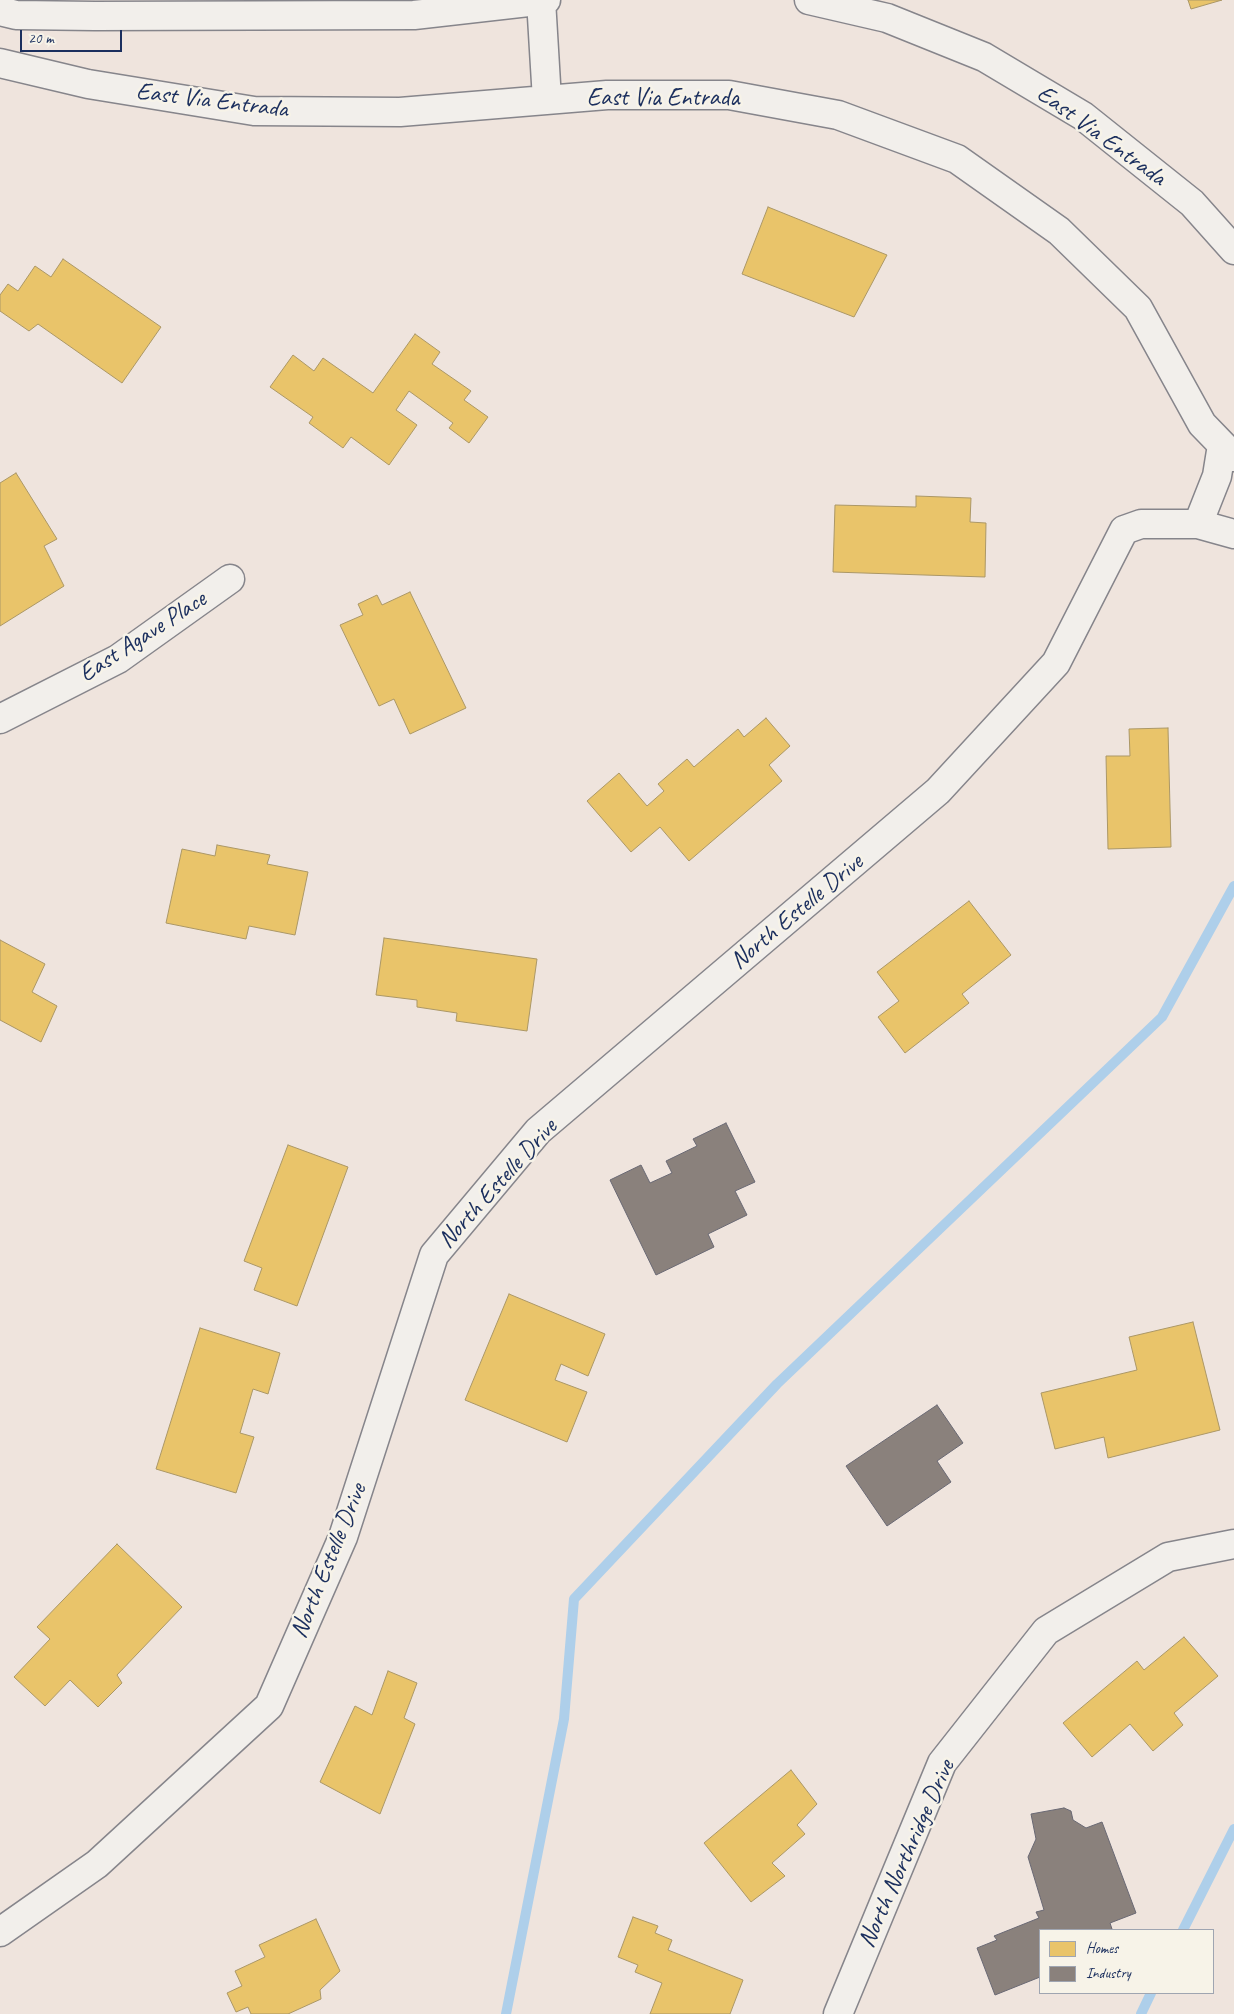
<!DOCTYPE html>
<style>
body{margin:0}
#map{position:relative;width:1234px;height:2014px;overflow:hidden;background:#efe4dd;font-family:Caveat,sans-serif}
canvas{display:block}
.legend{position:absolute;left:1039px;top:1929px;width:175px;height:65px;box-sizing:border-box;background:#f7f3e8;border:1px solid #9fa5b1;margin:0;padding:6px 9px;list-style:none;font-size:15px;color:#1b2f5e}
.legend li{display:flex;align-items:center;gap:10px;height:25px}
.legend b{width:25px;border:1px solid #9fa5b1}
.scale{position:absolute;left:20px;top:30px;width:102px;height:22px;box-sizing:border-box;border:2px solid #1b2f5e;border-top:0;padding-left:6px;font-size:15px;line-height:18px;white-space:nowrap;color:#1b2f5e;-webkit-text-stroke:4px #f7f3e8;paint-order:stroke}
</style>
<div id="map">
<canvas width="1234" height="2014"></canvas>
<ul class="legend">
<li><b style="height:14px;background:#e9c46a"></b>Homes</li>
<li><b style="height:14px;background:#8a817c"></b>Industry</li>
</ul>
<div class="scale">20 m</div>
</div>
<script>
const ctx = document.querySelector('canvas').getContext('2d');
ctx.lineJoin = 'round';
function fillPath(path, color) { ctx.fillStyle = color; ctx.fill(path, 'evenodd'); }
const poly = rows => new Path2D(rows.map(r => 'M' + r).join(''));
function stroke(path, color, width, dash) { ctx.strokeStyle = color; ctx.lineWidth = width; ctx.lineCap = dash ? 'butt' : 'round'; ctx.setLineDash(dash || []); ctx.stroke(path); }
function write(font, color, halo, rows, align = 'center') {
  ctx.font = font + ' Caveat,sans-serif'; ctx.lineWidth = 5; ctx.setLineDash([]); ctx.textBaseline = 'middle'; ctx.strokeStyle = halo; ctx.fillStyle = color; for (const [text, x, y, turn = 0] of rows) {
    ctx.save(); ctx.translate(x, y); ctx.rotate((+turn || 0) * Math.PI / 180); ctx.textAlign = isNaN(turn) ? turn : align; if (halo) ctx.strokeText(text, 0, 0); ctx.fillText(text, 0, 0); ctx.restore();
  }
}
const homes = poly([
 [1188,0,1222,0,1191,9,1188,0],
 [768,207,887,255,854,317,742,274,768,207],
 [63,259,161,327,122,383,38,324,29,331,0,311,0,295,8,284,18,291,35,266,51,277,63,259],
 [415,334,440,352,432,364,471,391,464,400,488,417,469,443,449,428,453,423,409,391,396,410,417,425,389,465,351,437,343,448,309,423,313,417,270,387,293,355,314,371,323,358,373,393,415,334],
 [16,473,57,539,44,546,64,586,0,626,0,483,16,473],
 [916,496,971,498,970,522,986,523,985,577,833,572,835,505,916,507,916,496],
 [410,592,466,708,410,734,394,699,379,706,340,625,363,615,358,604,377,595,382,605,410,592],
 [766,718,790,746,769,765,782,781,689,861,660,827,631,852,587,801,619,773,647,806,664,791,658,784,687,759,694,767,738,729,744,737,766,718],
 [1168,728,1171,847,1108,849,1106,756,1130,756,1129,729,1168,728],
 [217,845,270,855,267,864,308,872,295,935,249,926,246,939,166,923,182,849,215,856,217,845],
 [969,901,1011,955,962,994,969,1003,905,1053,878,1017,899,1001,877,972,969,901],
 [384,938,537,959,527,1031,456,1021,457,1013,417,1007,417,1000,376,995,384,938],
 [0,940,45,964,32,992,57,1006,41,1042,0,1020,0,940],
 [288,1145,348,1167,297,1306,254,1290,262,1268,244,1261,288,1145],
 [509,1294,605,1334,588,1376,561,1364,555,1380,587,1392,567,1442,465,1400,509,1294],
 [1193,1322,1220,1430,1108,1458,1104,1437,1055,1449,1041,1393,1137,1370,1129,1337,1193,1322],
 [200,1328,280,1353,268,1394,253,1389,240,1433,254,1437,236,1493,156,1469,200,1328],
 [117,1544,182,1607,117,1675,122,1683,98,1707,70,1680,45,1706,14,1677,50,1639,37,1627,117,1544],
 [1184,1637,1218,1676,1174,1713,1183,1725,1153,1751,1130,1724,1092,1757,1063,1723,1137,1661,1144,1670,1184,1637],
 [388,1671,417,1683,404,1718,415,1724,380,1814,320,1782,355,1706,372,1715,388,1671],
 [791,1770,817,1804,797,1825,805,1834,772,1863,785,1876,751,1902,704,1843,791,1770],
 [633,1917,658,1926,655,1933,672,1940,668,1950,743,1980,730,2014,650,2014,662,1983,635,1972,638,1965,618,1957,633,1917],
 [316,1919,340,1971,320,1990,321,1999,288,2014,251,2014,248,2007,236,2012,227,1993,242,1986,235,1971,265,1957,259,1945,316,1919]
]);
fillPath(homes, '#e9c46a');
stroke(homes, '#ab9766', 1);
const industry = poly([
 [726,1123,755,1182,735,1191,747,1215,708,1234,714,1247,656,1275,610,1180,641,1165,650,1183,672,1173,666,1161,697,1146,693,1139,726,1123],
 [937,1405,963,1443,937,1461,951,1482,887,1526,846,1466,937,1405],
 [1064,1808,1071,1811,1073,1820,1086,1828,1102,1822,1136,1913,1110,1923,1112,1929,1109,1930,1040,1930,1040,1977,995,1995,977,1948,997,1940,994,1936,1039,1918,1036,1912,1044,1910,1028,1857,1036,1839,1031,1814,1064,1808]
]);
fillPath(industry, '#8a817c');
stroke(industry, '#696873', 1);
stroke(poly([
 [1183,1930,1234,1829],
 [506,2014,564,1719,574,1599,777,1384,1162,1017,1234,886],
 [1141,2014,1151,1993]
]), '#aecfea', 10);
const minor = poly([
 [541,0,547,100],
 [809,0,887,18,984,57,1083,116,1192,203,1234,250],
 [0,11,16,15,95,16,414,15,546,0],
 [0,63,88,84,254,111,400,112,607,95,729,95,838,115,957,159,1059,231,1138,308,1202,424,1234,457],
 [1198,524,1217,476,1222,445],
 [0,719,118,659,230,579],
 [0,1932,97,1864,269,1706,343,1537,434,1255,538,1131,938,791,1056,663,1124,530,1141,524,1198,524,1234,534],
 [838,2014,942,1763,1046,1631,1168,1557,1234,1544]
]);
stroke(minor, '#86858b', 31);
stroke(minor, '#f2efeb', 28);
write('25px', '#1b2f5e', '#f7f3e8', [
 ["East Via Entrada",663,98],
 ["East Via Entrada",212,101,7],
 ["East Via Entrada",1101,136,36],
 ["East Agave Place",143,637,-33],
 ["North Estelle Drive",797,912,-40],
 ["North Estelle Drive",498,1184,-48],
 ["North Estelle Drive",329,1561,-68],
 ["North Northridge Drive",907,1854,-66]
]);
</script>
